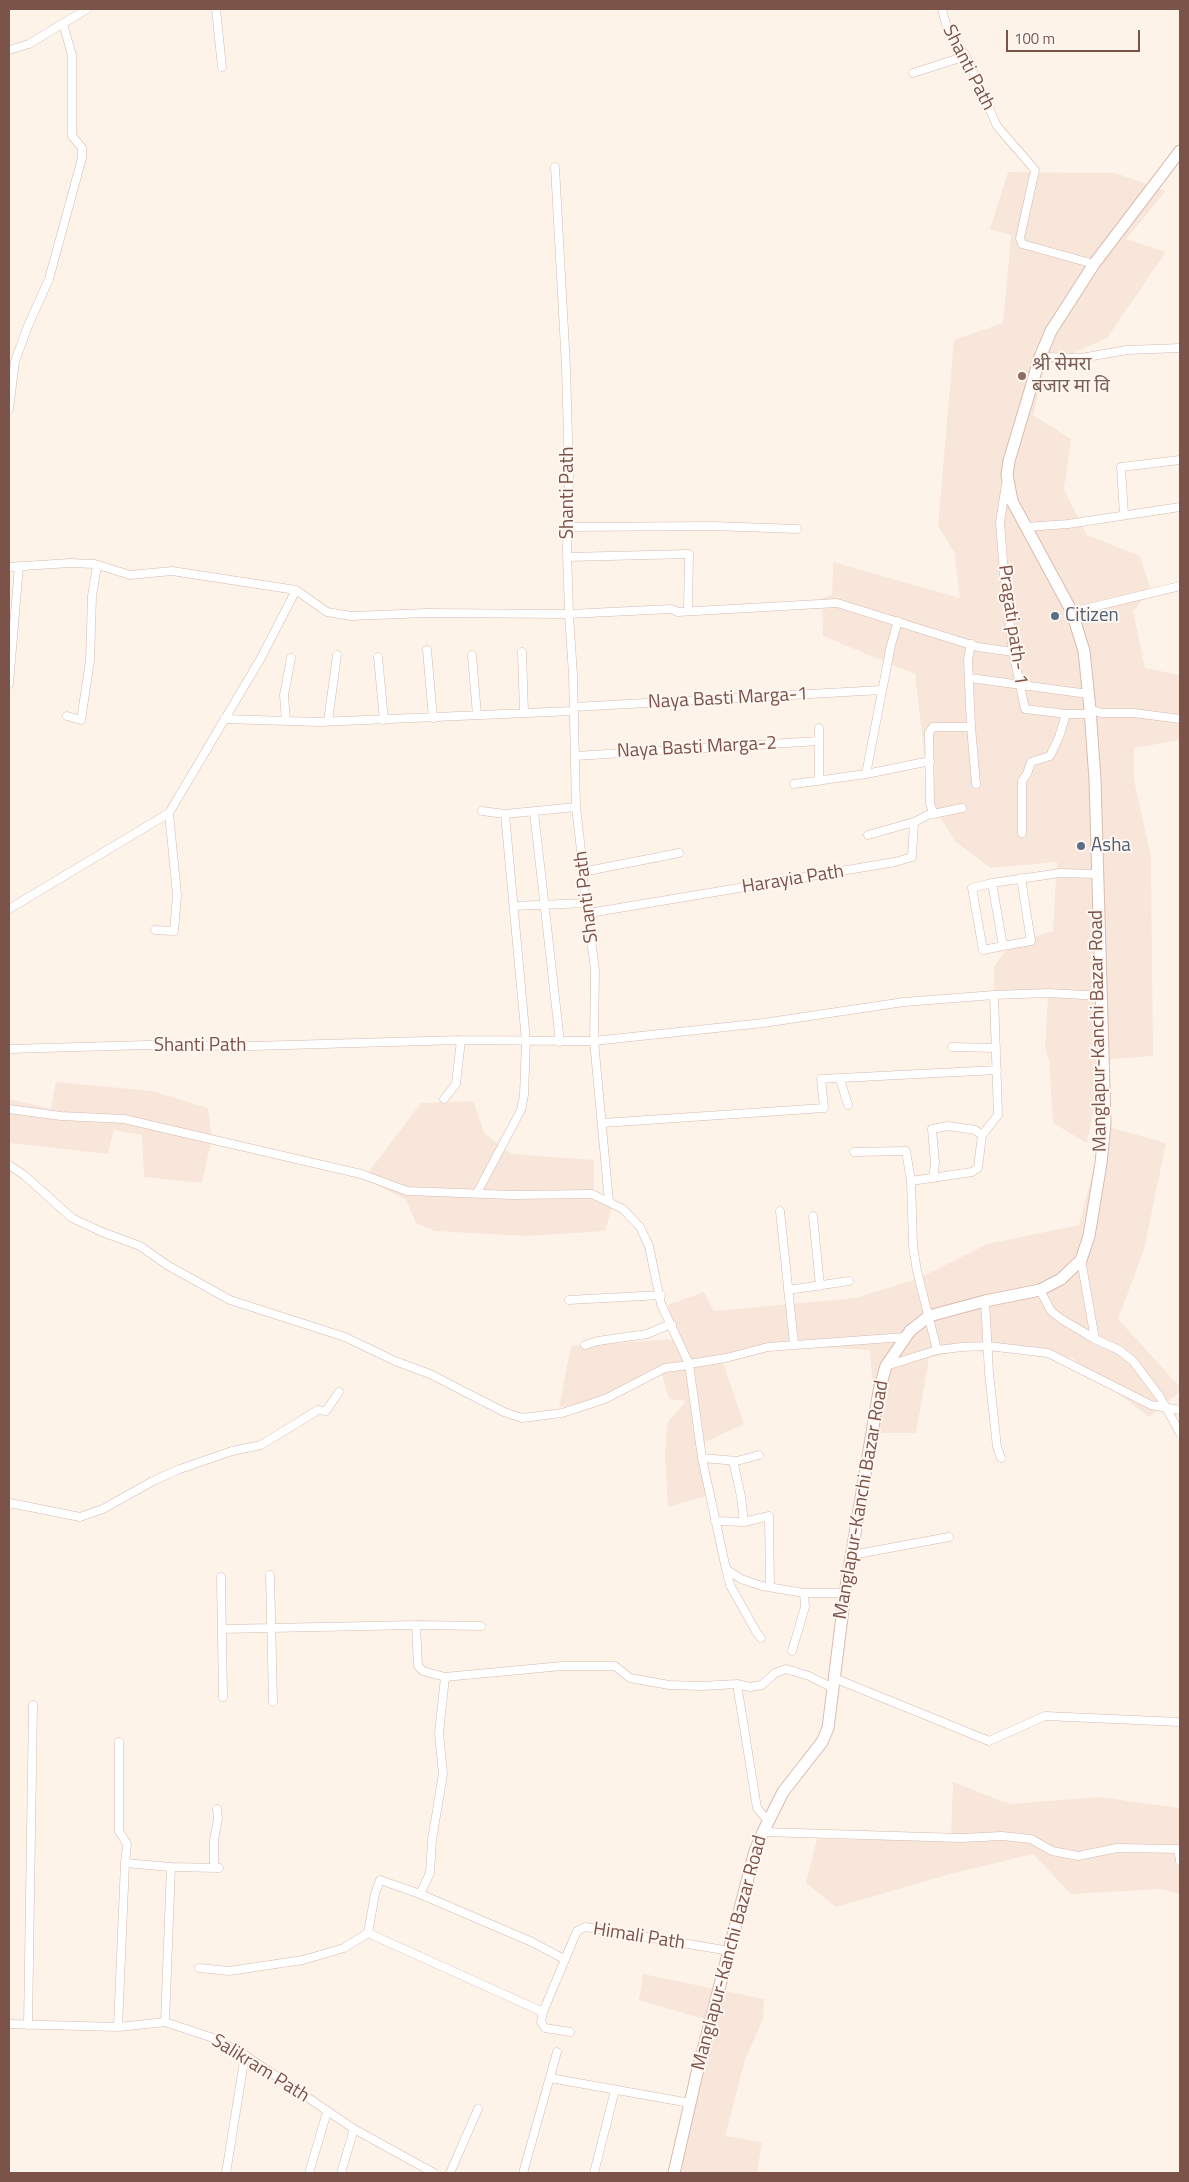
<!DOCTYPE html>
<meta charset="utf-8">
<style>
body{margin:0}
#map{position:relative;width:1189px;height:2182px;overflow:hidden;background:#fef3e9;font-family:"Titillium Web",sans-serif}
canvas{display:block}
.frame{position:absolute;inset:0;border:10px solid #7c5349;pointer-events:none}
.scale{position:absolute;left:1006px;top:30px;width:134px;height:22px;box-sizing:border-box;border:2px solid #7c5349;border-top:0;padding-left:6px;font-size:15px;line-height:18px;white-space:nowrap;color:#7c5349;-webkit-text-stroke:4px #fff7f1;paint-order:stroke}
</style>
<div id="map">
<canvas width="1189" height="2182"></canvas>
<div class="frame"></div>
<div class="scale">100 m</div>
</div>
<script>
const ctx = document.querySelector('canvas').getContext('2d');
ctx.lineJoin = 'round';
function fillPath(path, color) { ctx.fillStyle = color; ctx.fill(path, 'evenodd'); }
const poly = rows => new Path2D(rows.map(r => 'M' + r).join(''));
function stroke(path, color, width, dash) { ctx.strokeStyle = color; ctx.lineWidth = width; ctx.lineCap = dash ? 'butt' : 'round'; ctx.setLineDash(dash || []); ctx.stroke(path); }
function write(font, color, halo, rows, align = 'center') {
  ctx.font = font + ' "Titillium Web","Noto Sans Devanagari",sans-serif'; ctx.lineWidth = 4; ctx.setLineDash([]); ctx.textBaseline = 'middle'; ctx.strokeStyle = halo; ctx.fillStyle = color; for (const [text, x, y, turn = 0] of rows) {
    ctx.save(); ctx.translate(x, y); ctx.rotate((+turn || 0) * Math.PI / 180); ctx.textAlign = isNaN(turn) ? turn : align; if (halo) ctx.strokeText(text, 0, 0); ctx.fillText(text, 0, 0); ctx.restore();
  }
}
fillPath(poly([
 [1008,172,1115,173,1166,191,1126,239,1166,252,1107,338,1045,366,1033,415,1071,439,1064,489,1087,535,1140,556,1151,591,1133,611,1145,668,1180,675,1180,740,1134,748,1134,779,1151,857,1153,1056,1112,1059,1100,1080,1087,1143,1053,1123,1049,1060,1045,1048,1048,997,994,999,994,966,1012,944,1053,931,1057,862,990,868,955,841,930,801,915,674,823,636,822,598,832,595,833,562,960,598,954,552,938,526,954,340,1003,323,1011,235,990,229],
 [56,1082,152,1091,208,1108,212,1137,202,1183,144,1177,142,1135,114,1130,108,1154,11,1143,9,1140,9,1099,51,1109],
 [473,1101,485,1134,512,1154,594,1160,594,1192,613,1204,605,1231,526,1236,435,1231,416,1223,406,1200,364,1178,421,1103],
 [1105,1126,1166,1143,1144,1250,1118,1319,1180,1387,1180,1392,1149,1417,1072,1358,967,1349,929,1358,916,1433,876,1433,870,1350,791,1346,723,1363,744,1424,705,1442,702,1458,706,1496,668,1507,665,1456,667,1423,686,1401,669,1399,662,1374,608,1401,559,1407,571,1346,674,1339,668,1305,704,1292,714,1311,855,1298,917,1279,987,1244,1079,1225],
 [953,1782,1010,1804,1099,1797,1180,1808,1180,1894,1162,1889,1071,1894,1033,1854,950,1874,836,1907,806,1883,817,1839,888,1840,951,1836],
 [643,1974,764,1999,763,2019,745,2060,725,2136,762,2142,757,2173,675,2173,704,2019,639,2000]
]), '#f9e6da');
const street = poly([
 [216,9,222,67],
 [942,9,948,32,966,56,997,126,1035,170,1020,238,1022,244,1094,264],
 [9,50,29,44,87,9],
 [913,73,966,56],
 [1040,357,1081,358,1127,350,1180,348],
 [9,409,15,361,28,326,49,279,82,158,82,148,72,136,72,55,63,24],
 [1006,484,1000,522,1004,574,1013,652,1025,709,1066,714,1090,714],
 [1124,515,1121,467,1180,460],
 [568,527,713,526,797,529],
 [1026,527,1068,524,1180,507],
 [568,557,689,554,688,611],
 [9,567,70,563,95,564,130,575,172,571,296,590,327,612,351,616,427,613,569,614,671,609,678,612,837,603,978,647,1013,652],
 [1072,612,1180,586],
 [427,650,433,718],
 [522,652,524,713],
 [472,655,477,715],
 [378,657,384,720],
 [970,678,1088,694],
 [9,684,19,566],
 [574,707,882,690],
 [1090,709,1101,713,1134,713,1180,719],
 [67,716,81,720,90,661,92,596,97,566],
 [224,719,320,722,573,711],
 [286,721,284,695,291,658],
 [328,721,337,655],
 [971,727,976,784],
 [819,728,819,781],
 [575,756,819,741],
 [866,774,891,645,898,621],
 [794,784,866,774,930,761],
 [482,811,505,814,576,807],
 [534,812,560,1042],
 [934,814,930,804,929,733,933,727,971,727,968,660,971,644],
 [1022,833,1022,781,1027,774,1031,762,1050,756,1059,737,1066,714],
 [868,835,914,822],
 [582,872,679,853],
 [992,883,1060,873,1096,874],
 [514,906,587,903],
 [9,909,169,813,261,658,296,590],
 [589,913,895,862,912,857,914,822,928,815,962,808],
 [155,930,174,931,177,895,169,813],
 [1003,946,992,883,972,888,983,950,1003,946,1031,941,1021,878],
 [952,1047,996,1048],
 [9,1049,147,1045,253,1046,461,1040,594,1041,595,970,582,872,582,859,576,807,573,675,569,614,567,552,569,475,566,367,555,167],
 [840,1079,848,1105],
 [444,1099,456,1084,461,1040],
 [9,1109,61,1116,124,1119,361,1174,407,1191,512,1195,592,1194,623,1209,640,1227,649,1246,661,1304,689,1364,702,1458,726,1569,741,1579,762,1586,804,1593,845,1593],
 [603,1123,824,1108,821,1079,997,1070],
 [982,1135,998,1115,994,995],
 [854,1152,906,1151,911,1181,913,1246,917,1271,937,1350],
 [9,1165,24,1175,72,1218,102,1232,140,1246,167,1265,230,1300,345,1337,395,1361,430,1374,504,1412,522,1418,562,1413,590,1404,607,1398,665,1368,689,1365],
 [911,1181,972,1172,978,1168,982,1135,975,1130,948,1126,932,1129,935,1163,933,1178],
 [477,1193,521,1110,524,1095,526,1041,505,814],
 [609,1202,594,1041,763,1023,904,1002,994,995,1049,993,1101,996],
 [780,1211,794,1344],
 [813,1216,820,1286],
 [1081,1260,1095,1339],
 [788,1290,849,1281],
 [1040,1290,1051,1311,1061,1319,1095,1339,1119,1350,1133,1361,1160,1397,1180,1433],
 [569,1300,661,1295],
 [985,1301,989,1373,997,1447,1001,1458],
 [585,1345,598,1341,647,1334,666,1326,672,1325],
 [689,1364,726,1358,768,1347,905,1337],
 [886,1366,937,1350,962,1347,988,1346,1048,1353,1151,1405,1180,1410],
 [702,1458,737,1461,759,1455],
 [733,1461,741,1496,744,1522],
 [9,1505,10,1503,80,1517,103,1509,153,1481,180,1469,232,1451,261,1445,318,1410,326,1411,339,1392],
 [715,1521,744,1522,769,1516,770,1587],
 [852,1555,949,1537],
 [726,1569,730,1585,757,1633,761,1638],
 [270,1575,273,1702],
 [221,1577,223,1697],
 [416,1625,418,1666,423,1671,445,1677,439,1733,443,1774,432,1840,430,1873,420,1894],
 [222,1629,416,1625,481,1626],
 [792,1651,805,1607,804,1593],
 [445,1677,562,1666,615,1666,630,1678,669,1685,701,1686,737,1684,750,1687,762,1685,775,1673,786,1669,809,1676,833,1688],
 [834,1678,989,1741,1045,1716,1180,1722],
 [737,1684,757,1808,768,1821],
 [119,1742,119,1831,127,1844,125,1863],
 [763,1832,962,1838,1002,1836,1031,1839,1052,1851,1078,1856,1117,1848,1180,1849],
 [1178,1849,1180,1861],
 [171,1867,219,1868],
 [214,1868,214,1840,218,1819,217,1809],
 [368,1933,543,2012],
 [199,1968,229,1971,303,1960,344,1948,368,1933,375,1894,380,1880,420,1894,532,1942,564,1959],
 [9,2024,118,2027,165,2022,213,2038,245,2055,354,2129,434,2173],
 [28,2025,33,1705],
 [118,2027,125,1863,171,1867,165,2022],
 [570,2032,545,2028,541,2022,543,2012,577,1931,585,1927,592,1928,730,1951],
 [550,2078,690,2103],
 [226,2173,245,2055],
 [309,2173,327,2112],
 [341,2173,354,2129],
 [450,2173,478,2109],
 [523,2173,557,2052],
 [594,2173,615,2090]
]);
const secondary = poly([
 [674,2173,697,2073,755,1851,763,1832,783,1792,822,1742,828,1728,845,1593,879,1391,886,1366,910,1331,929,1316,985,1301,1040,1290,1061,1279,1081,1260,1089,1236,1101,1163,1105,1123,1095,780,1090,709,1084,651,1072,612,1012,501,1007,475,1009,461,1040,357,1051,331,1094,264,1180,151]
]);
stroke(street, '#d5bab0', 9);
stroke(secondary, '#dabbaf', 13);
stroke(street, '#fff', 8);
stroke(secondary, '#fff', 11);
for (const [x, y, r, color] of [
 [1022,376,5,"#8d6e63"],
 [1055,616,5,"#5c6f8a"],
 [1081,846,5,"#5c6f8a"]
]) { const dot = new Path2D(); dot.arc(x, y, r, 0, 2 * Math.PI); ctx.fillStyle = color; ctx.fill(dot); stroke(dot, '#fff7f1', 2); }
write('19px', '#7c5349', '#fff7f1', [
 ["Shanti Path",968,68,63],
 ["Shanti Path",568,493,-90],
 ["Pragati path- 1",1012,625,82],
 ["Naya Basti Marga-1",728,699,-3],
 ["Naya Basti Marga-2",697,748,-3],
 ["Harayia Path",793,880,-9],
 ["Shanti Path",587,897,-97],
 ["Manglapur-Kanchi Bazar Road",1099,1031,-91],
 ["Shanti Path",200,1046],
 ["Manglapur-Kanchi Bazar Road",862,1500,-80],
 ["Himali Path",639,1937,9],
 ["Manglapur-Kanchi Bazar Road",730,1953,-75],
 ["Salikram Path",260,2069,32]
]);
write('19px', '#785e54', '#fff7f1', [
 ["श्री सेमरा",1032,365],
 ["बजार मा वि",1032,387]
], 'left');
write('19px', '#4e5e75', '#fff7f1', [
 ["Citizen",1065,616],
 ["Asha",1091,846]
], 'left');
</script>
